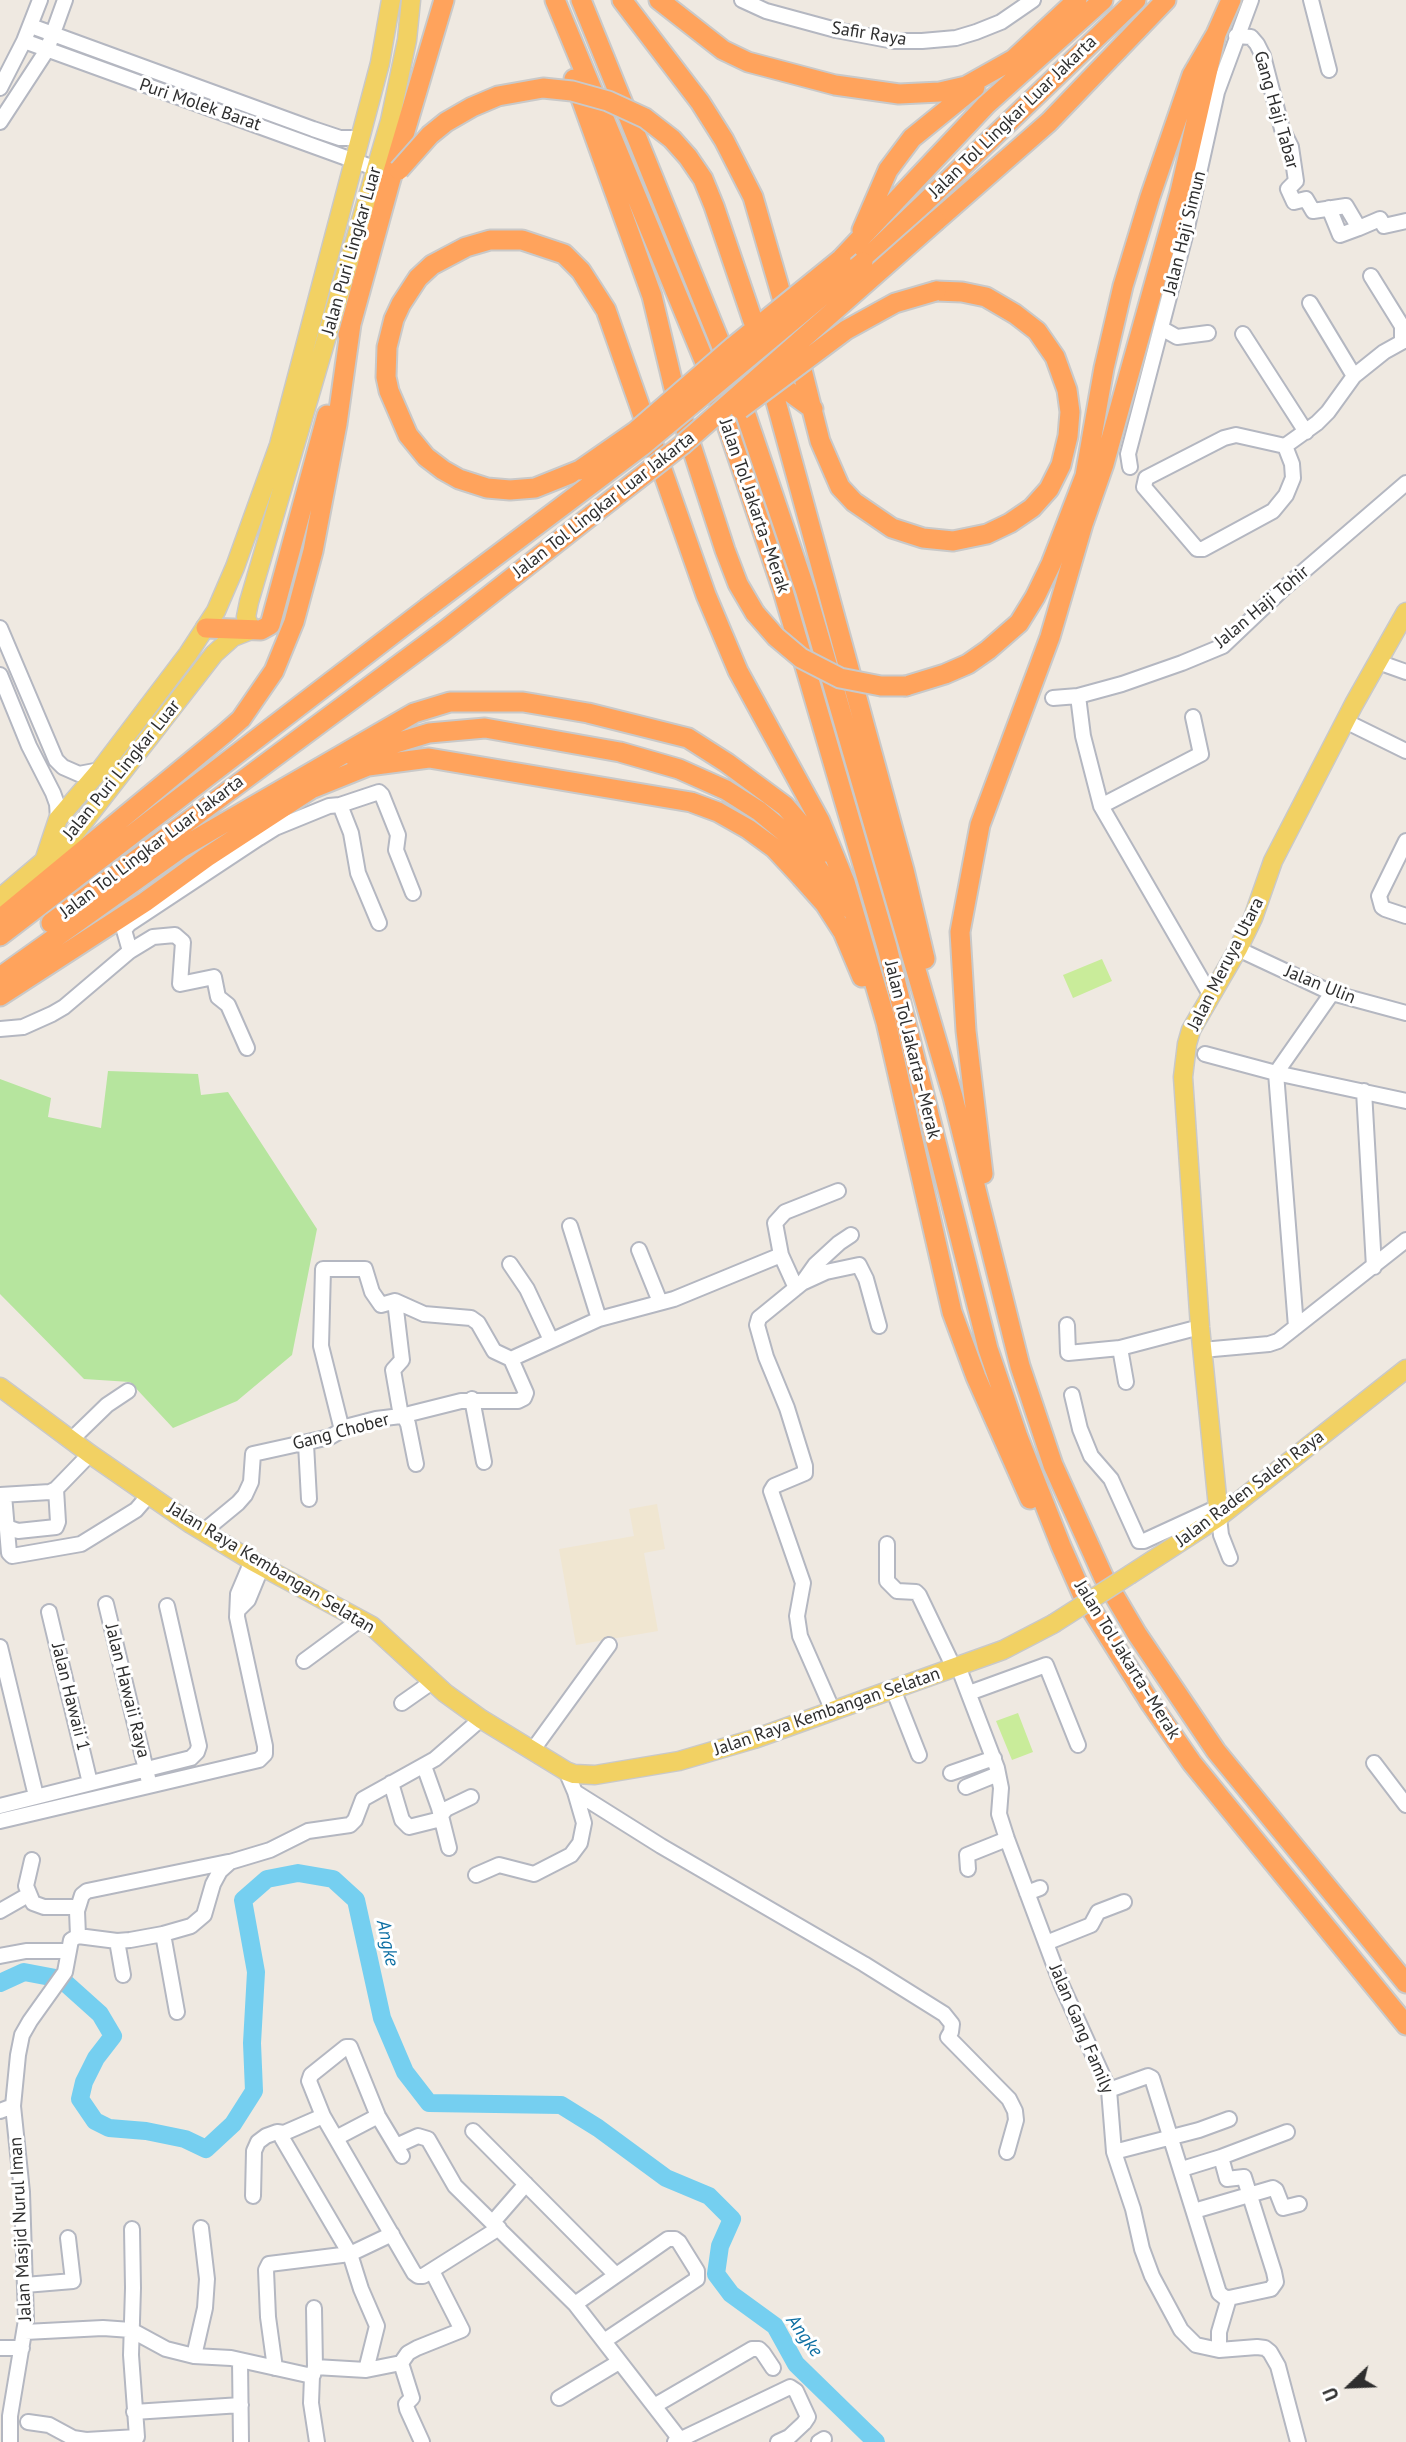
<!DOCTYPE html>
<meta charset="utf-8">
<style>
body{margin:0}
#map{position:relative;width:1406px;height:2442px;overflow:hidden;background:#efe9e1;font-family:"PT Sans",sans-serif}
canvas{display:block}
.north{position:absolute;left:1315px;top:2351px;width:70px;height:70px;-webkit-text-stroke:5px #fff;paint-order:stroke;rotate:247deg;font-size:19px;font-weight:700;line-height:28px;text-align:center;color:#2e2e2e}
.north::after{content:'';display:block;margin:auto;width:24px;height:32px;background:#2e2e2e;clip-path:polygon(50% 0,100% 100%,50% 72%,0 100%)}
</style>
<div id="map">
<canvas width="1406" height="2442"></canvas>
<div class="north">U</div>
</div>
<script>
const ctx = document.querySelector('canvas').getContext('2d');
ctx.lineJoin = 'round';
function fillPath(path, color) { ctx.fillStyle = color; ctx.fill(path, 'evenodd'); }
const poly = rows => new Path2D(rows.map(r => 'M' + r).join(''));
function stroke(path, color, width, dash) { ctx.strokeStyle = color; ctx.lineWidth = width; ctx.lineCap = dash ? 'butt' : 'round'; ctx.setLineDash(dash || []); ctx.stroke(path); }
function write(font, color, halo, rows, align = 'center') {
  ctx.font = font + ' "PT Sans",sans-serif'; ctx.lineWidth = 6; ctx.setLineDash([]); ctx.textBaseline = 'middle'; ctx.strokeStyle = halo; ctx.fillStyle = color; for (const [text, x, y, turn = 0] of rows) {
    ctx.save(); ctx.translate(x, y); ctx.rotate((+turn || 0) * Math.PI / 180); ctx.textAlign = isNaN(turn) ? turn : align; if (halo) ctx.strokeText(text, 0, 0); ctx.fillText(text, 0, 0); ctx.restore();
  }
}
fillPath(poly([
 [657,1504,665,1549,644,1553,658,1631,576,1645,559,1549,634,1536,629,1509]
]), '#f0e6d1');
fillPath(poly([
 [108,1071,198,1074,201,1095,228,1092,317,1229,292,1355,237,1401,173,1428,130,1382,84,1379,0,1294,0,1079,51,1098,48,1117,101,1128]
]), '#b6e59e');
fillPath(poly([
 [1102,959,1112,981,1073,998,1063,975],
 [1018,1713,1033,1752,1012,1760,996,1721]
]), '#c9ec9a');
stroke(poly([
 [0,1983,24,1972,61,1979,100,2014,113,2036,96,2058,84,2082,80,2099,95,2121,109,2128,146,2131,185,2139,206,2149,233,2124,254,2091,252,2043,256,1972,243,1900,267,1879,298,1873,333,1879,356,1900,382,2018,405,2072,429,2103,561,2105,598,2128,666,2178,709,2196,732,2219,720,2246,716,2274,731,2294,775,2326,796,2364,876,2442]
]), '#75cff0', 18);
const minor = poly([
 [742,0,766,11,836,30,894,41,922,41,956,38,976,32,1001,22,1033,0],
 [1311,0,1329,70],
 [31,26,313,129,340,138,360,138],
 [1236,36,1251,37,1257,44,1263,56,1282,129,1291,147,1296,181,1288,189,1294,202,1306,199,1313,211,1346,206,1359,228,1380,219,1384,226,1406,221],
 [24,41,377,169],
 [0,88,24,41,40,0],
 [0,122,47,50,65,0],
 [1329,208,1340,235,1359,228],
 [1310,303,1354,376],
 [1161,328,1177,337,1208,333],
 [1243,334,1306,432],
 [1285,446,1292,464,1293,478,1286,495,1277,506,1273,511,1203,549,1197,549,1144,487,1146,478,1224,438,1236,435,1285,446,1317,423,1328,412,1354,376,1384,352,1402,342,1402,326,1371,276],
 [1130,467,1128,454,1186,232,1217,92,1251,0],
 [0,628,56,760,63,767,79,774,100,770],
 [1378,662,1406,672],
 [0,675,29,746,53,793,57,804,58,819],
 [1078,696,1083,736,1101,806,1211,996],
 [1053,698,1078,696,1122,684,1182,663,1223,646,1284,588,1406,483],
 [1345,721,1406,751],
 [340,805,351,833,358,873,379,923],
 [1101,806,1201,754,1193,717],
 [1406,841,1379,896,1382,907,1385,909,1406,916],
 [1238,949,1332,993,1406,1013],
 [130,951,124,930,129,924,259,838,275,828,329,806,340,805,379,792,382,795,398,835,396,850,413,893],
 [0,1029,23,1027,52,1014,64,1007,130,951,153,937,175,935,183,942,180,984,214,977,218,997,228,1005,247,1048],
 [1205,1054,1276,1073,1406,1101],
 [1364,1091,1374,1267],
 [570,1226,599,1319],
 [639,1250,660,1302],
 [510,1264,527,1289,551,1340],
 [803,1282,815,1265,839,1243,851,1235],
 [796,1288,781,1255,775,1223,785,1212,838,1191],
 [395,1301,402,1360,393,1370,401,1416],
 [1067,1325,1068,1353,1120,1348,1200,1327],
 [1296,1327,1276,1073,1332,993],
 [1120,1348,1126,1382],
 [1202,1350,1269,1344,1278,1341,1406,1240],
 [511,1359,599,1319,674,1299,781,1255],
 [1072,1395,1080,1429,1091,1456,1111,1479,1139,1541,1144,1541,1218,1507],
 [472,1399,484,1462],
 [404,1416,408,1424,416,1464],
 [342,1430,321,1346,323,1269,365,1269,372,1292,381,1305,395,1301,424,1314,471,1318,478,1323,494,1351,511,1359],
 [71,1440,107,1405,128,1391],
 [306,1444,309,1499],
 [0,1495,50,1492,56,1489,90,1454],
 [4,1495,9,1553,12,1556,81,1544,136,1510,149,1495],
 [1219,1517,1221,1535,1230,1558],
 [7,1527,18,1531,56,1527,58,1522,56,1489],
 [204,1531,238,1503,245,1495,251,1482,253,1454,330,1437,349,1426,376,1419,401,1416,461,1401,518,1401,524,1398,526,1393,511,1359],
 [887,1544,887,1581,897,1591,916,1592,919,1595,954,1668],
 [106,1604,148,1778],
 [238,1610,248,1600,262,1566],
 [49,1612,90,1783],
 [0,1647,36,1796],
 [304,1661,361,1619],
 [958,1666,997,1768,1001,1788,999,1814,1007,1839,1062,1986,1109,2090,1114,2152,1133,2209,1142,2249,1152,2276,1181,2330,1196,2345,1219,2350,1257,2347,1265,2348,1270,2352,1278,2366,1298,2442],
 [893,1689,919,1755],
 [969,1693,1046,1665,1078,1745],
 [402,1703,432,1682],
 [833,1711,800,1636,797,1616,803,1583,771,1491,774,1486,805,1473,805,1466,787,1408,766,1357,757,1325,759,1318,764,1314,802,1283,826,1272,859,1265,866,1279,879,1326],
 [532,1751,609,1645],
 [1374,1763,1406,1805],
 [424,1766,439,1808,449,1848],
 [566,1771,575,1792,661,1846,864,1964,944,2014,952,2024,951,2032,948,2037,1009,2099,1015,2111,1016,2120,1007,2152],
 [951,1773,994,1758],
 [391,1783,402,1820,409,1827,437,1820,446,1809,471,1797],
 [966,1787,998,1774],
 [0,1806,191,1758,197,1752,199,1746,167,1606],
 [0,1821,259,1760,265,1754,265,1746,237,1617,238,1594,252,1561],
 [32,1860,26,1886,33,1903,44,1907,74,1907,77,1911],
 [968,1869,967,1855,1007,1839],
 [476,1875,499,1865,534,1874,571,1855,580,1843,584,1823,575,1792],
 [1027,1893,1040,1888],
 [0,1911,28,1895],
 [163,1934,177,2012],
 [78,1936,77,1911,82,1895,87,1891,228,1862],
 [117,1941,123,1975],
 [1046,1943,1091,1925,1098,1912,1124,1902],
 [0,1956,26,1951,68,1951],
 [1109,2090,1148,2076,1152,2078,1219,2293,1224,2297,1229,2298,1271,2289,1276,2282,1274,2272,1244,2177,1227,2179,1221,2157,1182,2169],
 [0,2111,13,2106],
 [473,2131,616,2275],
 [336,2138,378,2116],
 [396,2146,418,2136,428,2139,455,2186,575,2304,682,2442],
 [1114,2152,1199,2130,1229,2119],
 [402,2156,378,2116,350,2047,346,2047,311,2075,309,2081,323,2116,414,2273,418,2276,423,2276,499,2228],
 [1221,2157,1287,2132],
 [253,2196,254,2151,258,2142,266,2136,277,2132,284,2133],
 [1194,2211,1273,2188,1276,2190,1283,2208,1299,2204],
 [493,2222,526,2184],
 [25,2285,73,2281,68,2238],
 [575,2304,668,2239,675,2239,679,2242,697,2271,697,2279,604,2341],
 [25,2332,103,2328,131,2330,166,2349,194,2356,231,2358,312,2376,311,2403,317,2442],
 [0,2348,22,2348],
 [1219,2350,1219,2332,1229,2298],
 [194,2356,205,2308,207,2279,201,2228],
 [240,2361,241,2442],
 [315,2367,366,2370,401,2363],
 [275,2368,268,2317,266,2270,269,2264,350,2254,282,2138,284,2133,323,2116],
 [366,2370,377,2326,361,2289,350,2254,392,2234],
 [313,2375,315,2367,314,2308],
 [559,2398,619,2362],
 [654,2406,752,2349,759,2349,763,2353,773,2368],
 [134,2412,241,2405],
 [28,2422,49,2425,73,2438,86,2440,137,2437,131,2355,133,2288,132,2229],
 [10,2442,10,2416,26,2320,22,2192,13,2106,18,2055,22,2035,30,2021,65,1972,71,1940,78,1936,117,1941,130,1940,163,1934,191,1926,204,1915,213,1884,220,1871,230,1862,270,1850,308,1831,350,1825,355,1820,363,1799,435,1759,481,1719],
 [422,2442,407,2409,406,2404,412,2398,401,2363,408,2353,417,2348,462,2330,432,2271],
 [675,2442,790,2387,796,2391,808,2417,804,2423,789,2437,778,2442],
 [819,2442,824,2439]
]);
const major = poly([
 [45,858,58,819,100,770,188,654,216,611,235,567,279,445,380,63,391,0],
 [0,898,72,837,214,654,233,637,251,630,246,617,249,602,390,121,407,40,411,0],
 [0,1387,90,1454,191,1524,252,1561,372,1626,445,1693,481,1719,566,1771,574,1774,595,1775,679,1761,754,1739,1003,1650,1053,1624],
 [1219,1517,1200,1327,1183,1077,1187,1044,1191,1030,1238,949,1253,918,1273,861,1354,704,1406,612],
 [1131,1574,1219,1517,1406,1369]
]);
const highway = poly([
 [555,0,709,372,783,591,887,947,988,1349,1018,1437,1061,1546,1083,1596,1151,1704,1192,1763,1406,2025],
 [581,0,728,362,806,592,953,1097,1020,1366,1053,1465,1104,1578,1137,1634,1216,1751,1406,1983],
 [622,0,700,102,724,140,753,197,788,318],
 [659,0,723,50,748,62,835,85,899,94,940,92,966,86,1014,59,1077,0],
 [574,79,652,296,678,405,725,550,738,584,755,613],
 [936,221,1049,122,1166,0],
 [862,230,888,170,912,138,975,87],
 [841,259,986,105,1103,0],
 [863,262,1136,0],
 [757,332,904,870,925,959],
 [348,335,390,182,444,0],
 [797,350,820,441,840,487,854,502,892,528,923,538,953,541,987,534,1010,523,1032,508,1049,489,1061,465,1068,436,1070,412,1067,390,1055,357,1037,331,1015,314,986,297,962,292,936,291],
 [769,377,813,409],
 [580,470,535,488,510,490,487,488,459,479,443,470,426,457,408,435,389,391,386,377,387,347,394,319,401,304,418,278,432,265,466,247,490,240,522,240,564,254,581,271,606,310,706,595,738,671,820,821,845,882,886,1022,952,1312,976,1377,1030,1499],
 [206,628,261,630,270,625,327,415],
 [906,686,945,674,968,664,988,650,1019,623,1035,597,1051,564,1085,476,1104,368,1123,286,1150,197,1192,75,1216,34,1231,0],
 [353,756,429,733,485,728,620,752,679,769,726,790,759,811,788,835,817,867,845,907],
 [0,919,224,734,241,719,274,671,294,622,313,551,337,424,351,324],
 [51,923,443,632,592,515],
 [0,936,427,608],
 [0,977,181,848,414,713,450,702,523,702,588,713,688,738,727,763,785,806,825,852],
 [0,996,145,902,207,857,311,789,368,766,429,758,691,802,718,812,748,829,774,848,801,877,825,904,843,932,862,977],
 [983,1174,966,1031,960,932,980,825,1050,637,1083,524,1104,464,1180,192,1216,34]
]);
stroke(minor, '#b4b7c1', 18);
stroke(major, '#c9c9c9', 21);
stroke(highway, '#c9c9c9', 23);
stroke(minor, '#fff', 14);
stroke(major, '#f2d163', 18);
stroke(highway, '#ffa35c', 19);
const majorBridge = poly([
 [1053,1624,1131,1574]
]);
const highwayBridge = poly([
 [399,170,430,135,446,122,472,107,498,96,543,88,572,91,608,101,645,118,672,139,688,157,703,179,714,206,753,321],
 [740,409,846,330,895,303,936,291],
 [580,470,636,431,734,346,841,259],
 [592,515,682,445,936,221],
 [427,608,642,446,863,262],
 [755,613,776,637,801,658,840,678,881,686,906,686]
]);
stroke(majorBridge, '#c9c9c9', 21, []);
stroke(highwayBridge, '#c9c9c9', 23, []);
stroke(majorBridge, '#f2d163', 18);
stroke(highwayBridge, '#ffa35c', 19);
write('18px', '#2e2e2e', '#fff', [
 ["Safir Raya",869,34,9],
 ["Puri Molek Barat",200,105,19],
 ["Gang Haji Tabar",1276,110,74],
 ["Jalan Tol Lingkar Luar Jakarta",1013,117,-44],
 ["Jalan Haji Simun",1185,233,-76],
 ["Jalan Puri Lingkar Luar",352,251,-74],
 ["Jalan Tol Lingkar Luar Jakarta",604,505,-38],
 ["Jalan Tol Jakarta–Merak",754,506,71],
 ["Jalan Haji Tohir",1262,607,-40],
 ["Jalan Puri Lingkar Luar",122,770,-51],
 ["Jalan Tol Lingkar Luar Jakarta",152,847,-37],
 ["Jalan Meruya Utara",1226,964,-63],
 ["Jalan Ulin",1320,985,22],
 ["Jalan Tol Jakarta–Merak",912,1050,76],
 ["Gang Chober",341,1432,-15],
 ["Jalan Raden Saleh Raya",1250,1489,-37],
 ["Jalan Raya Kembangan Selatan",271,1568,31],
 ["Jalan Tol Jakarta–Merak",1127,1660,58],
 ["Jalan Hawaii Raya",127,1691,76],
 ["Jalan Hawaii 1",70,1697,76],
 ["Jalan Raya Kembangan Selatan",827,1712,-19],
 ["Jalan Gang Family",1081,2029,67],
 ["Jalan Masjid Nurul Iman",21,2229,-93]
]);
write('italic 19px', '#0d6fa3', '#fff', [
 ["Angke",387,1943,78],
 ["Angke",804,2336,54]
]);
</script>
